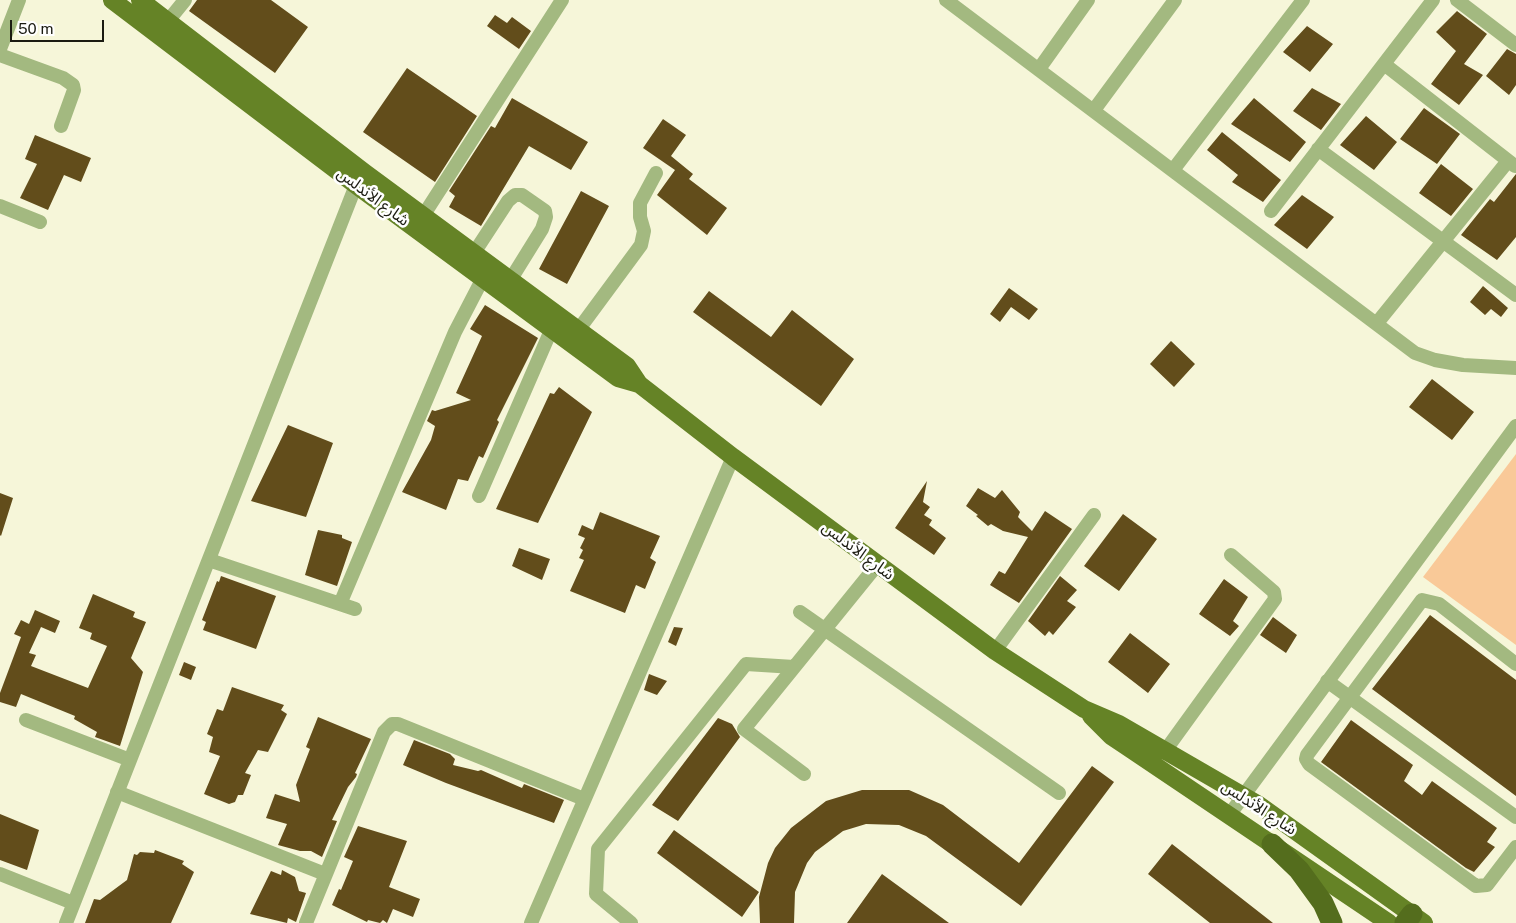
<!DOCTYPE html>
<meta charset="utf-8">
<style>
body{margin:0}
#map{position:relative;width:1516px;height:923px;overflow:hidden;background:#f6f6d9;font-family:"Public Sans",sans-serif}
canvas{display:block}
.scale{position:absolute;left:10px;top:20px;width:94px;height:22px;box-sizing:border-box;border:2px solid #1b1b11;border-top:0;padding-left:6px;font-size:15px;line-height:18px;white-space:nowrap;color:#1b1b11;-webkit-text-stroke:4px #fff;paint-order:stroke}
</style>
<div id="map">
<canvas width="1516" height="923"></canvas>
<div class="scale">50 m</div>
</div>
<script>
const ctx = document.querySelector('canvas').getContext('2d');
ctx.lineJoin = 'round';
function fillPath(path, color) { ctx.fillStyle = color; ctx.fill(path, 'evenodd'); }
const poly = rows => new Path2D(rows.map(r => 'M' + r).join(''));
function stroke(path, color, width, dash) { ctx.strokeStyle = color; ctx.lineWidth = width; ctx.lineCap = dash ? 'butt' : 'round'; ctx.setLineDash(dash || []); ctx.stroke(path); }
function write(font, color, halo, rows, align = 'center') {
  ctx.font = font + ' "Public Sans","Noto Sans Arabic",sans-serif'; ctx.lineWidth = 5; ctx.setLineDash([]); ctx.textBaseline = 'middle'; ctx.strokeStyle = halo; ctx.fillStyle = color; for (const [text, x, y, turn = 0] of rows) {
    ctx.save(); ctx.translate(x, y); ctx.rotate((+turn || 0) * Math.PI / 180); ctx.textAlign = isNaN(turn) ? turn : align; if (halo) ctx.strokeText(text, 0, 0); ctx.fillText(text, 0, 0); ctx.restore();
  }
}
fillPath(poly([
 [1516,454,1516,645,1423,577]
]), '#f9c998');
fillPath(poly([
 [197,0,271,0,308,27,275,73,189,11],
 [1457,11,1487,34,1464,64,1483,75,1459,105,1431,84,1456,51,1436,32],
 [495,15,507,23,512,17,531,31,519,49,487,26],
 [1307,26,1333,44,1310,72,1283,52],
 [1507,49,1516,54,1516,85,1509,95,1486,76],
 [407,68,477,116,435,182,363,132],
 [1312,88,1341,104,1321,130,1293,111],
 [512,98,588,142,571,170,529,146,481,226,449,207,455,196,449,191,491,126,495,128],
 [1254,98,1306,142,1290,162,1231,124],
 [1424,108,1460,134,1437,164,1400,139],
 [1366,116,1397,142,1374,170,1340,145],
 [663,119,686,135,671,156,693,174,689,179,727,208,707,235,657,195,675,170,643,148],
 [1222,132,1281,180,1263,202,1232,182,1238,175,1207,150],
 [35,135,91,158,81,182,64,175,48,210,20,198,37,164,25,159],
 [1441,164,1473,189,1451,216,1419,193],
 [1516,174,1516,237,1497,260,1461,235,1490,199,1494,202],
 [581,191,609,206,567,284,539,269],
 [1302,195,1334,217,1307,249,1274,225],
 [1483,286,1508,308,1501,317,1491,309,1485,315,1470,302],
 [1009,288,1038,309,1029,320,1011,307,1000,322,990,314],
 [709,291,771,337,792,310,854,359,821,406,693,312],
 [485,305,538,338,497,420,499,422,483,458,479,456,468,481,458,479,446,510,402,492,431,440,435,426,427,421,432,410,435,411,471,400,456,393,482,336,470,329],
 [1171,341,1195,364,1174,387,1150,364],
 [1432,379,1474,412,1452,440,1409,407],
 [559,387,592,412,538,523,496,509,550,393,554,394],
 [288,425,333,443,306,517,251,501],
 [927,481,923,502,930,507,924,515,932,520,929,525,946,538,934,555,895,528],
 [978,488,995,498,1002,490,1020,512,1018,517,1032,531,1045,511,1072,529,1019,603,990,585,999,571,1005,574,1028,537,1003,531,991,524,988,526,976,516,978,515,966,506],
 [0,493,13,498,1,536,0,535],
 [600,512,660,536,650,558,656,562,645,589,636,585,625,613,570,591,584,560,579,558,583,550,580,548,585,538,578,535,582,525,593,530],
 [1123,514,1157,539,1119,591,1084,566],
 [318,530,342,535,342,538,352,542,337,586,305,575],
 [519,548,550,559,542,580,512,566],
 [221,576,276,596,256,649,203,630,206,622,202,620,217,581,219,582],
 [1060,576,1077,590,1067,601,1076,607,1053,635,1049,631,1045,636,1028,621],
 [1224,579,1248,597,1233,621,1239,626,1230,636,1199,614],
 [93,594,135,612,133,617,146,622,131,658,143,672,120,746,95,737,97,732,74,719,75,716,21,694,16,707,0,702,0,693,21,637,14,634,21,620,29,624,35,610,60,621,55,633,41,627,29,653,36,655,31,666,88,688,107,646,90,639,92,633,79,628],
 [1430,615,1516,680,1516,796,1372,689],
 [1273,617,1297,635,1286,653,1260,635],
 [674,627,683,628,676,646,668,642],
 [1130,633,1170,664,1148,693,1108,662],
 [184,662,196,667,191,680,179,675],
 [649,674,667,681,657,695,644,690],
 [232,687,284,705,281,710,287,714,268,752,258,750,245,773,251,775,243,795,238,795,235,802,229,804,204,794,220,756,209,752,213,737,207,734,217,709,223,711],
 [318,717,371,739,355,773,357,774,356,777,348,787,332,820,337,821,322,857,311,851,300,851,278,845,287,824,266,818,275,794,300,802,296,785,310,749,306,747],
 [718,718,732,724,740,737,678,821,652,805],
 [1351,720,1413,765,1404,781,1422,795,1432,781,1497,828,1487,842,1495,847,1474,872,1466,868,1321,762],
 [414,740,450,754,455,759,453,765,478,771,481,770,522,788,524,784,564,800,554,823,446,783,403,765],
 [1092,766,1114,782,1021,906,926,836,899,825,866,824,843,831,815,852,807,863,795,892,794,923,760,923,759,897,768,863,775,848,791,828,826,801,862,790,909,790,943,805,1019,863],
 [0,814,39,830,27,870,0,860],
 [358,826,407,841,389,887,420,899,413,917,393,909,387,923,383,920,380,923,368,920,367,922,332,905,339,889,341,890,353,861,344,857],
 [674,830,759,892,742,917,657,853],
 [1172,844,1273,923,1210,923,1148,874],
 [155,850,184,861,182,864,194,872,171,923,85,923,94,899,100,900,127,880,134,854,137,855,140,852,154,853],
 [282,870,295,877,299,891,306,893,296,922,288,918,287,923,250,914,271,871,281,875],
 [882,874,949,923,847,923]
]), '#624d1b');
stroke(poly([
 [946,0,1415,353,1435,360,1463,365,1516,368],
 [1457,0,1516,45],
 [168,21,185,0],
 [0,49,19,0],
 [0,55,63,78,73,85,74,90,61,126],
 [1384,64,1515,166],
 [1039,69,1088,0],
 [1094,110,1175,0],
 [1318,149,1516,295],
 [1173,170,1303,0],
 [0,206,40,222],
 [1271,211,1433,0],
 [423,216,562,0],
 [474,253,508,201,515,195,522,195,545,211,546,217,542,229,511,279],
 [1377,323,1508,161],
 [579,329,641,245,644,231,640,217,640,203,656,173],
 [479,496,552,328],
 [209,560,355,609],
 [340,604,455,332,483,278],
 [800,612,1059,793],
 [995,651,1094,515],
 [1516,664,1439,604,1422,600,1307,755,1306,759,1309,764,1476,886,1487,885,1516,847],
 [1327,681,1516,817],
 [26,720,130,760],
 [1165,751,1275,599,1274,592,1231,555],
 [804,774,744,729,877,565],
 [117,792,325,874],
 [1230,814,1516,426],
 [0,874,73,903],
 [66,923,356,185],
 [306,923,384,732,392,724,398,724,584,799],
 [531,923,733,457],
 [631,923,596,894,598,849,746,664,794,667]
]), '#a3b980', 14);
stroke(poly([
 [112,0,356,185,618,378,639,384],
 [140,0,365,173,627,366,639,384,733,457,995,651,1084,709,1119,724,1259,805,1424,923],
 [1091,716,1111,736,1126,746,1389,923]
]), '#658326', 18);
stroke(poly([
 [1272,844,1299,870,1323,903,1332,923],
 [1405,923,1412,914]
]), '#546d1d', 21);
write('16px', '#1b1b11', '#fff', [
 ["شارع الأندلس",373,197,37],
 ["شارع الأندلس",858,551,37],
 ["شارع الأندلس",1259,808,33]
]);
</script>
